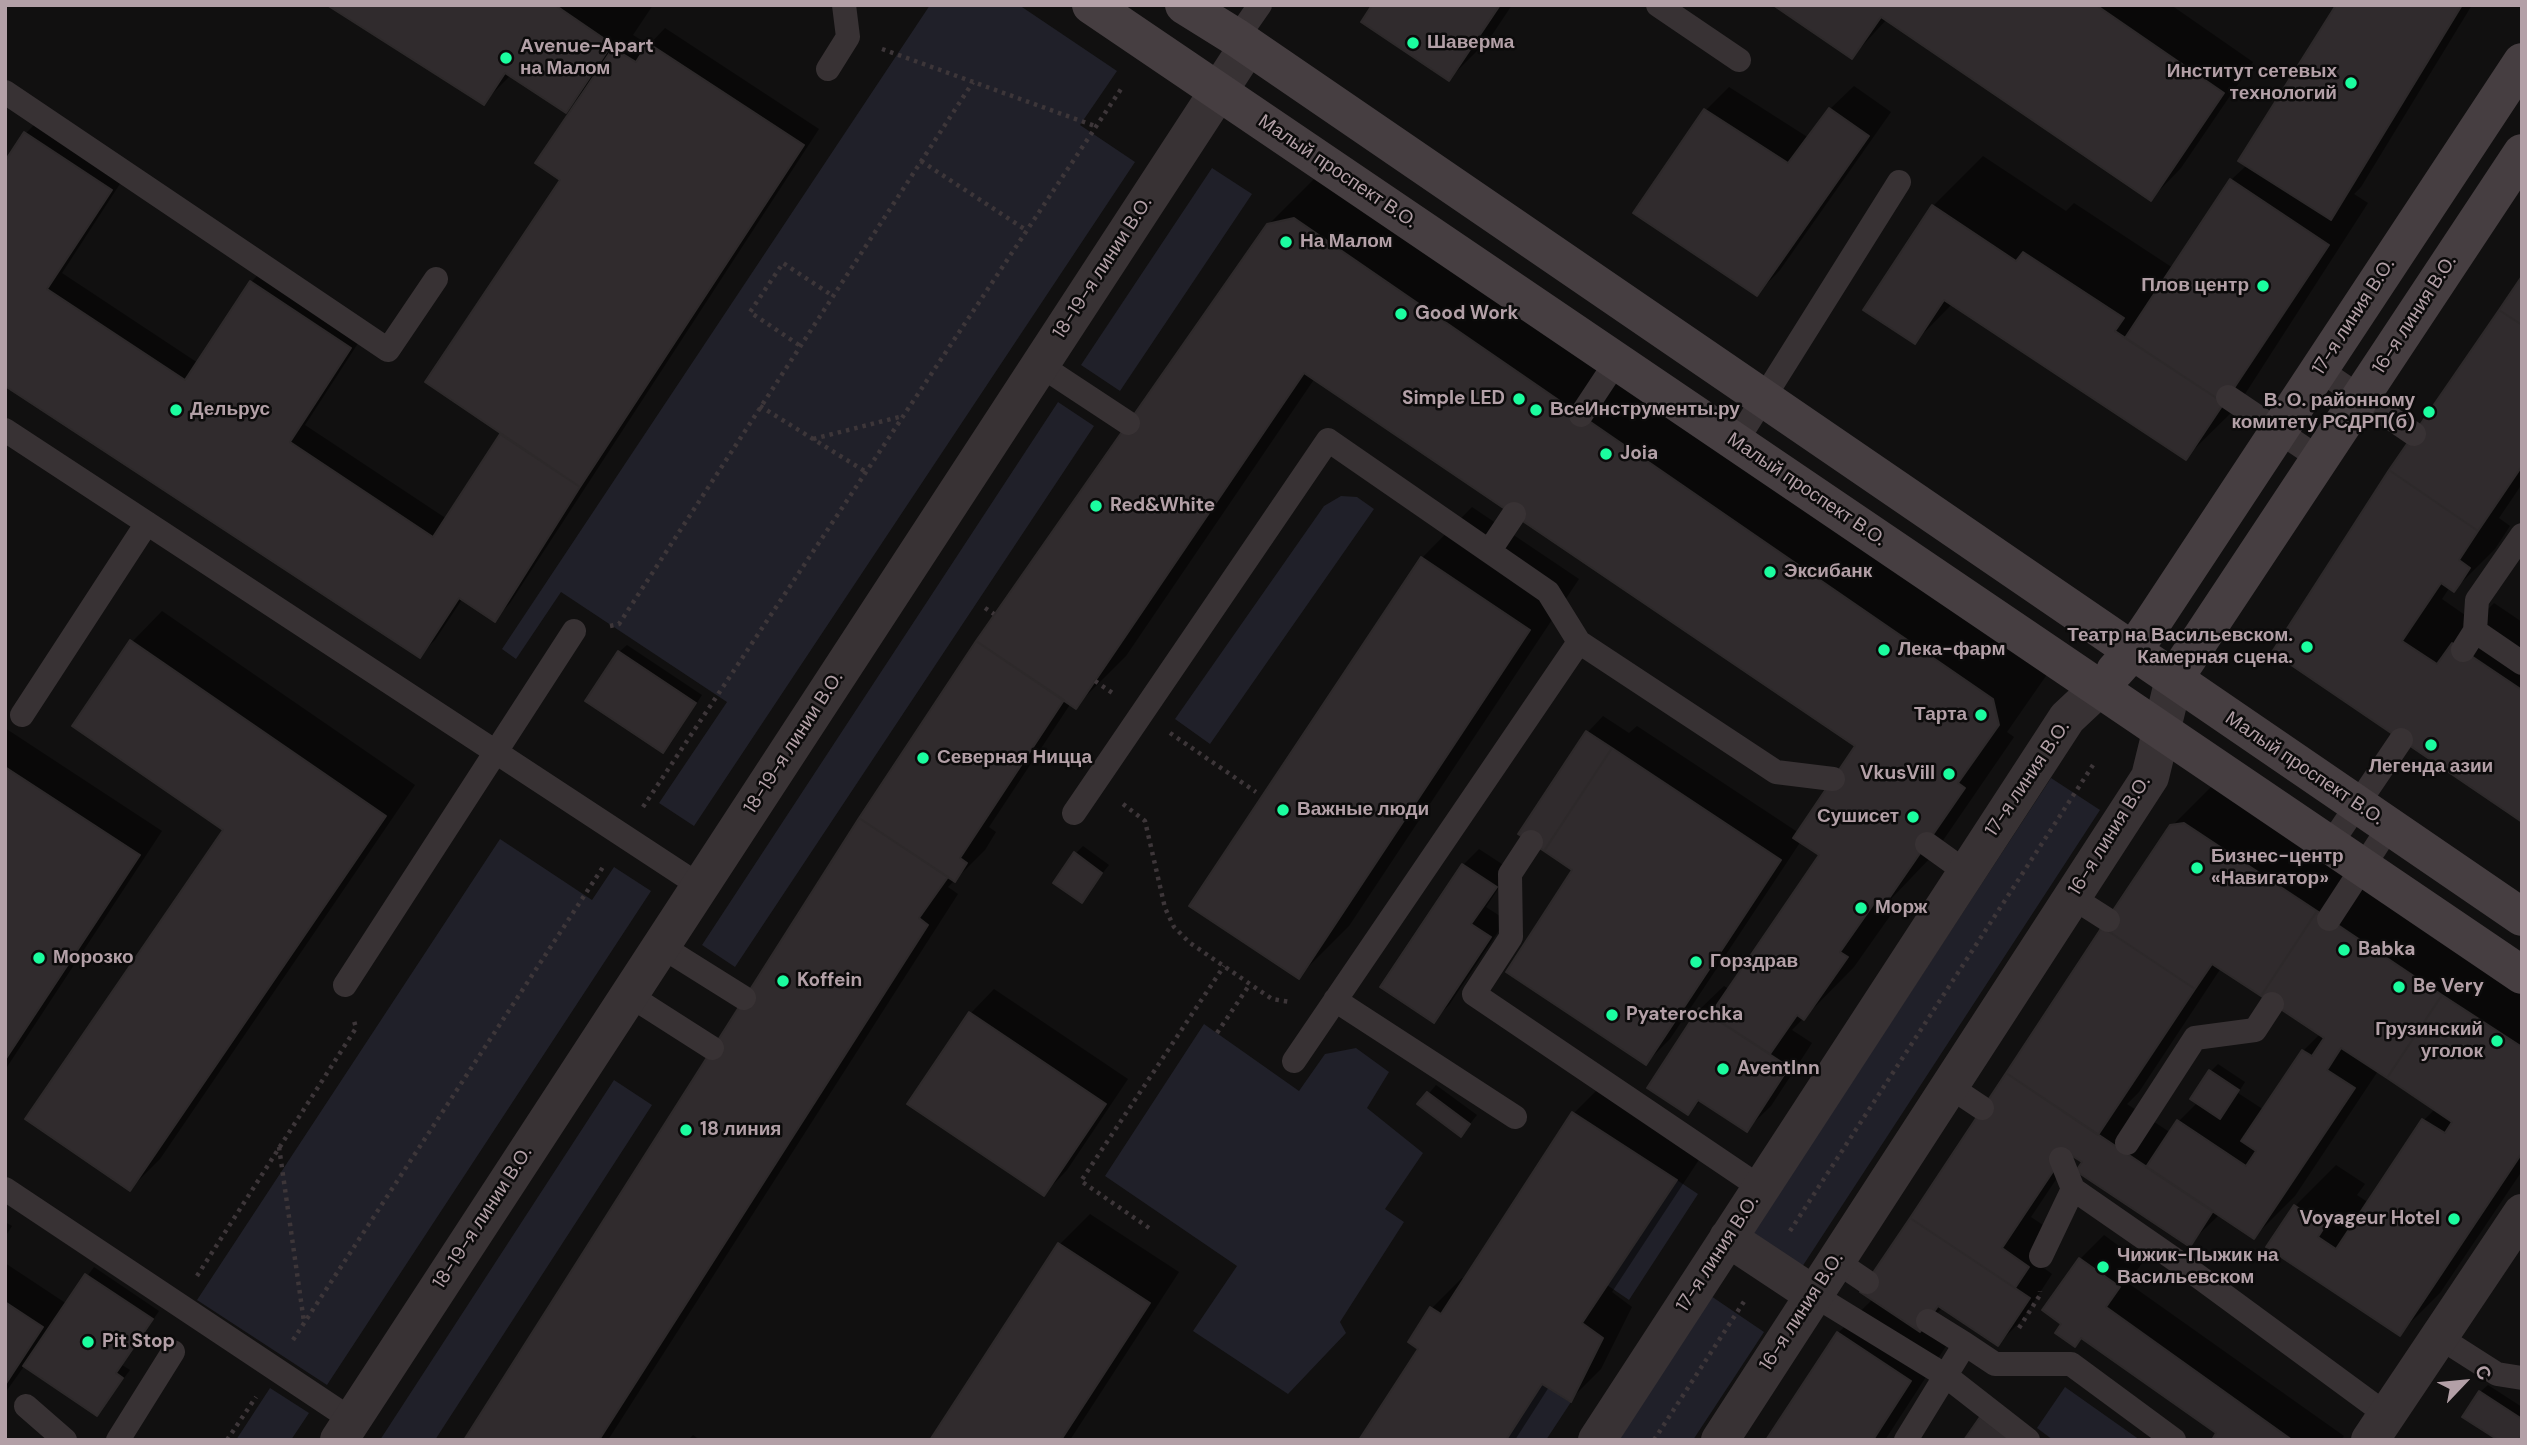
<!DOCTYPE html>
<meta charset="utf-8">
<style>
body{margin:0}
#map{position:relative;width:2527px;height:1445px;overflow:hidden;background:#111010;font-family:"DM Sans",sans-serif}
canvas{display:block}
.frame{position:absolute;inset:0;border:7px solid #b3a0a7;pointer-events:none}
.north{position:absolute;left:2429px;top:1347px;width:70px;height:70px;-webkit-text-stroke:5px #0c0b0b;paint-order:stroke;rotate:64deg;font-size:19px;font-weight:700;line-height:28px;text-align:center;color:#b3a0a7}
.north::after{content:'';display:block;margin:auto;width:24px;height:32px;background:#b3a0a7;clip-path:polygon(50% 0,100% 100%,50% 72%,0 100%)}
</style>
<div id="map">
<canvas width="2527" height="1445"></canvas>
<div class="frame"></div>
<div class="north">С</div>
</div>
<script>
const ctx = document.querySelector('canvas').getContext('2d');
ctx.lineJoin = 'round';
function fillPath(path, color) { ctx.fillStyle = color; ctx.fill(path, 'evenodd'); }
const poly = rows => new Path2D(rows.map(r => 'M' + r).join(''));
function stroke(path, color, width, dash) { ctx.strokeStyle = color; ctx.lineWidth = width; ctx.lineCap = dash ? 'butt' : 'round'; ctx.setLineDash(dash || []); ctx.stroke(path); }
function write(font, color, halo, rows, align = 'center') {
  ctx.font = font + ' "DM Sans",sans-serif'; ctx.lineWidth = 5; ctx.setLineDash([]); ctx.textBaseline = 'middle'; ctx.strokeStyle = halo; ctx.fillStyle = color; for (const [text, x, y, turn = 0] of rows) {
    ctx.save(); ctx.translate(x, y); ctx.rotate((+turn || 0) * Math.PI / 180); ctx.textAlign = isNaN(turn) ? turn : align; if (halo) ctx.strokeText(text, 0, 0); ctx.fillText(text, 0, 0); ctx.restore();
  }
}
fillPath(poly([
 [930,5,1019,5,1117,71,1080,125,1135,162,694,826,659,803,727,702,561,592,516,659,502,649],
 [1212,168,1252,194,1120,391,1081,365],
 [1058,402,1094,426,735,967,702,945],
 [1341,496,1357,497,1374,509,1210,744,1175,719,1324,506],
 [2051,778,2100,810,1802,1267,1752,1234],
 [500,839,592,900,614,867,651,891,327,1385,197,1300],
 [1204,1024,1299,1091,1325,1054,1356,1048,1389,1072,1367,1108,1423,1153,1385,1209,1404,1222,1340,1322,1346,1333,1288,1394,1193,1331,1237,1266,1105,1176],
 [614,1080,652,1105,435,1440,380,1440],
 [1677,1180,1698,1194,1629,1300,1607,1285],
 [1711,1296,1764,1332,1693,1440,1619,1440],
 [1542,1384,1571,1402,1546,1440,1506,1440],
 [2065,1387,2140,1440,2053,1440,2037,1428],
 [270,1388,309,1413,291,1440,236,1440]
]), '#202029');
fillPath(poly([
 [330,5,653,5,633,35,649,45,665,28,819,129,510,603,495,619,463,598,435,640,419,656,5,384,5,164,26,133,42,117,127,173,62,273,198,363,251,282,267,266,366,331,305,425,447,519,503,434,582,97,580,96,566,110,511,75,483,103],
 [1374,5,1512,5,1490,38,1449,79],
 [1776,5,2171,5,2253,62,2181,168,2151,199,1887,19,1852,57],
 [2338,5,2472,5,2361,187,2354,194,2368,203,2236,408,2185,458,1953,303,1915,342,1933,206,1983,156,2066,211,2074,203,2173,268,2231,180,2247,165],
 [1854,86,1891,112,1780,270,1757,294,1706,110,1729,87,1809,138,1830,109],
 [1319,174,2048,673,2007,732,2014,737,1933,855,1889,901,1897,906,1854,967,1792,1030,1812,1043,1771,1106,1747,1129,1701,1100,1688,1113,1700,1009,1724,986,1729,989,1821,855,1801,841,1670,1039,1646,1063,1575,870,1588,732,1603,716,1629,733,1637,726,1799,833,1857,745,1315,378,1126,656,1076,706,1071,703,989,827,996,832,985,850,948,887,958,894,608,1440,466,1440,1268,225],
 [2522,279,2522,484,2499,518,2510,526,2495,549,2454,590,2450,587,2442,599,2475,622,2494,603,2522,622,2522,820,2274,652],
 [1472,507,1579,579,1349,926,1299,976,1192,906,1422,558],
 [162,611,415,785,160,1159,130,1189,225,829,132,642],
 [627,645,702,695,671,743,663,751,619,652],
 [5,728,162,831,5,1070],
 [2223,775,2522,979,2522,1171,2440,1293,2399,1334,2268,1246,2295,1206,2336,1165,2365,1184,2357,1195,2369,1203,2424,1120,2435,1109,2378,1071,2295,1196,2254,1237,2220,1214,2189,1244,2073,1154,2031,1217,2058,1235,2037,1263,2052,1274,2022,1320,1998,1344,1943,1307,1927,1324,1950,1340,1885,1440,1768,1440,1838,1333,1873,1299,2172,826],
 [2221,968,2320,1034,2303,1051,2264,1110,2238,1093,2245,1082,2218,1064,2210,1072,2198,1102,2179,1121,2171,1133,2127,1104,2139,1092],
 [1083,846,1109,865,1081,900,1075,854],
 [1479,849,1511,870,1486,907,1506,920,1449,1005,1433,1021,1383,987,1463,865],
 [994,989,1128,1079,1067,1170,1044,1194,910,1103,971,1013],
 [1604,1083,1706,1149,1612,1292,1632,1307,1601,1369,1570,1400,1549,1387,1515,1440,1361,1440,1420,1348,1432,1308,1462,1278,1465,1280,1574,1113],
 [1436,1085,1477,1115,1461,1135,1420,1104],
 [1090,1214,1179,1272,1070,1440,932,1440,1059,1245],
 [5,1222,12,1226,5,1237],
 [2104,1235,2142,1263,2128,1283,2344,1436,2341,1440,2214,1440,2219,1433,2044,1310,2080,1259],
 [5,1263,67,1304,94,1267,159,1311,122,1365,130,1370,97,1414,25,1365,5,1393],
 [2488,1385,2522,1407,2522,1440,2501,1440,2480,1392],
 [693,1435,700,1440,688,1440]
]), '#0007');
const building = poly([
 [327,5,555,5,612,44,566,113,505,73,484,105,327,5],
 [1372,5,1500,5,1449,81,1361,22,1372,5],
 [1773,5,2096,5,2224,93,2151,201,1881,17,1852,59,1773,5],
 [2336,5,2462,5,2331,220,2238,161,2336,5],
 [648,43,804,145,580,487,425,382,560,180,535,163,613,48,636,62,648,43],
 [1829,108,1869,136,1757,296,1633,213,1704,109,1788,163,1829,108],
 [24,132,112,190,47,289,185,380,250,281,351,348,290,442,433,537,500,434,580,487,495,622,459,598,420,658,5,386,5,161,24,132],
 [2230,179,2329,245,2224,403,2125,338,2230,179],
 [1932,205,2016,261,2023,252,2124,318,2115,331,2224,403,2186,460,1944,300,1915,344,1863,310,1932,205],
 [1294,218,1993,699,1999,725,1958,783,1965,788,1883,907,1875,902,1840,952,1848,957,1804,1020,1797,1015,1770,1054,1710,1015,1819,855,1793,838,1855,746,1304,373,1076,709,976,641,1267,224,1294,218],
 [2522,276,2522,325,2499,310,2522,276],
 [2499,310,2522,325,2522,466,2478,531,2389,470,2499,310],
 [2389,470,2478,531,2459,560,2470,568,2459,585,2454,592,2441,583,2402,641,2437,664,2452,643,2522,690,2522,822,2272,652,2389,470],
 [1421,557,1530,630,1299,979,1189,906,1421,557],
 [130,640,386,816,130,1191,25,1119,223,830,72,726,130,640],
 [976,641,1064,700,960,858,967,863,955,882,859,818,976,641],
 [618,651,696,703,663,753,585,701,618,651],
 [1586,731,1612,748,1544,851,1518,834,1586,731],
 [1612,748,1781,860,1646,1065,1506,972,1572,870,1544,851,1612,748],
 [5,767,140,855,5,1060,5,767],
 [859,818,948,877,919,918,928,925,599,1440,464,1440,859,818],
 [2184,823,2317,911,2261,996,2212,964,2195,989,2102,927,2170,825,2184,823],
 [1074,852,1102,873,1082,903,1053,883,1074,852],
 [1462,864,1497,887,1471,924,1491,937,1434,1023,1380,987,1462,864],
 [2317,911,2442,995,2387,1078,2341,1048,2327,1070,2355,1088,2254,1239,2146,1167,2177,1120,2246,1166,2256,1151,2241,1141,2302,1050,2312,1056,2324,1038,2261,996,2317,911],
 [2102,927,2195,989,2098,1135,2006,1073,2102,927],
 [2442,995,2522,1047,2522,1153,2400,1336,2266,1247,2294,1205,2325,1226,2318,1237,2336,1249,2422,1119,2445,1133,2452,1122,2387,1078,2442,995],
 [1699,1008,1789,1067,1747,1132,1698,1100,1688,1115,1647,1088,1699,1008],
 [969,1012,1106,1104,1044,1196,907,1104,969,1012],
 [2209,1070,2239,1090,2220,1119,2190,1099,2209,1070],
 [2006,1073,2213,1211,2190,1247,2076,1171,2082,1162,2066,1152,2002,1248,2029,1267,2015,1288,1910,1218,2006,1073],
 [1427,1092,1470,1124,1461,1137,1417,1104,1427,1092],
 [1572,1112,1677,1180,1582,1323,1603,1338,1571,1402,1542,1384,1506,1440,1359,1440,1418,1349,1408,1342,1430,1307,1441,1314,1572,1112],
 [1910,1218,2030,1298,1998,1346,1938,1306,1920,1332,1860,1292,1910,1218],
 [1058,1243,1150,1303,1061,1440,930,1440,1058,1243],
 [2079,1258,2120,1287,2106,1307,2292,1440,2212,1440,2216,1433,2081,1338,2075,1347,2055,1333,2061,1324,2042,1310,2079,1258],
 [85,1274,153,1319,116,1373,123,1378,97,1416,23,1366,85,1274],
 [5,1302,43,1327,5,1385,5,1302],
 [1837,1332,1911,1381,1873,1440,1766,1440,1837,1332],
 [2479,1391,2522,1419,2522,1434,2518,1440,2498,1440,2462,1417,2479,1391],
 [1980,1417,2011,1440,1964,1440,1980,1417]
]);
fillPath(building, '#302b2d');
stroke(building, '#2d292a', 2);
stroke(poly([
 [882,49,1095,126],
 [921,161,1026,230],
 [799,345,750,312,783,263,833,296],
 [760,406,866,472],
 [813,439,903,416],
 [985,608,994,614],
 [610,626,619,624,973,82],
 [1095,681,1114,694],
 [1170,733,1256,792],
 [1123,804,1145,821,1165,908,1174,927,1190,943,1272,999,1290,1002],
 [643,807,1121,89],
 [1217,1033,1250,984],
 [279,1147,304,1322],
 [1149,1228,1081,1181,1224,966],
 [1790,1231,2093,765],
 [197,1276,356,1028,353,1017],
 [2019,1328,2040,1295,2040,1291],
 [293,1340,605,864],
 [227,1440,256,1397],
 [1654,1440,1745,1300]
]), '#3d3639', 4.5, [3.5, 5]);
stroke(poly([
 [1658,5,1739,60],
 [1237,38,1260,5],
 [828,69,848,37,844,5],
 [5,92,388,350,436,279],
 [1040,365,1128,423],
 [2319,369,2414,434],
 [2228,397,2320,459],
 [1581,415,1616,362],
 [5,430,700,886],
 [1736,442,1899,182],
 [1490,550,1514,514],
 [2475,631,2522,663],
 [2463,650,2475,631,2477,600,2522,535],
 [22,715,147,523],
 [1074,813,1328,440,1548,592,1579,642,1776,772,1833,779],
 [1531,842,1510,874,1511,937,1474,994,1761,1188],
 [1927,844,1966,872],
 [2330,845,2401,740],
 [2072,897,2108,920],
 [2329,919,2389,827],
 [661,946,744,998],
 [345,985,574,631],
 [629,995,712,1048],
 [1335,1000,1515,1117],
 [1294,1061,1579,642],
 [1949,1086,1982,1108],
 [2127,1143,2195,1038,2255,1030,2272,1004],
 [2061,1159,2073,1189,2187,1268,2387,1415],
 [5,1189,352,1420],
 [2041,1256,2073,1189],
 [1836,1261,1867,1282],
 [1814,1295,1946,1376,2028,1440],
 [1928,1321,1965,1344],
 [2439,1337,2497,1374,2522,1378],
 [26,1406,65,1440],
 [118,1440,173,1352],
 [1906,1440,1965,1344,1995,1364,2071,1364,2174,1440]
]), '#383234', 24);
stroke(poly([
 [339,1440,1248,46],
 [2370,1440,2522,1213]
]), '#383234', 38);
stroke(poly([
 [1728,1238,1814,1295],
 [1597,1440,2054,738,2067,718,2099,688],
 [1720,1440,2150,777,2174,679]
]), '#383234', 38);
stroke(poly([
 [1091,5,2522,975],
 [1184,5,1237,38,2522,917],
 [2115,671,2133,651,2152,623,2522,62],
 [2174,679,2522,153]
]), '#463e41', 38);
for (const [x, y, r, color] of [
 [1413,43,7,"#1bfd9f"],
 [506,58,7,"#1bfd9f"],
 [2351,83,7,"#1bfd9f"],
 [1286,242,7,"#1bfd9f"],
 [2263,286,7,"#1bfd9f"],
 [1401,314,7,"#1bfd9f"],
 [1519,399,7,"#1bfd9f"],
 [176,410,7,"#1bfd9f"],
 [1536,410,7,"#1bfd9f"],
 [2429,412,7,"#1bfd9f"],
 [1606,454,7,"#1bfd9f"],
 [1096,506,7,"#1bfd9f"],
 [1770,572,7,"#1bfd9f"],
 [2307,647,7,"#1bfd9f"],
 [1884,650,7,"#1bfd9f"],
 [1981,715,7,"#1bfd9f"],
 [2431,745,7,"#1bfd9f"],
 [923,758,7,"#1bfd9f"],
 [1949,774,7,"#1bfd9f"],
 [1283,810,7,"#1bfd9f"],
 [1913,817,7,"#1bfd9f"],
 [2197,868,7,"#1bfd9f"],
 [1861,908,7,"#1bfd9f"],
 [2344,950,7,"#1bfd9f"],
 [39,958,7,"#1bfd9f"],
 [1696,962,7,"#1bfd9f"],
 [783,981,7,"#1bfd9f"],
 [2399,987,7,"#1bfd9f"],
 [1612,1015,7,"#1bfd9f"],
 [2497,1041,7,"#1bfd9f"],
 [1723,1069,7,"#1bfd9f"],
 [686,1130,7,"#1bfd9f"],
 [2454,1219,7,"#1bfd9f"],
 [2103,1267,7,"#1bfd9f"],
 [88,1342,7,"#1bfd9f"]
]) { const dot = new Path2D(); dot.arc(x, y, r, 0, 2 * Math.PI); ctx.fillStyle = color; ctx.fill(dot); stroke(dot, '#0c0b0b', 2.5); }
write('bold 19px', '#b3a0a7', '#0c0b0b', [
 ["Шаверма",1427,43],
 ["Аvenue-Apart",520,47],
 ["на Малом",520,69],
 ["Институт сетевых",2337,72,"right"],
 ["технологий",2337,94,"right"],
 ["На Малом",1300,242],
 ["Плов центр",2249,286,"right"],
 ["Good Work",1415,314],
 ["Simple LED",1505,399,"right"],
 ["В. О. районному",2415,401,"right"],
 ["комитету РСДРП(б)",2415,423,"right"],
 ["Дельрус",190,410],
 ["ВсеИнструменты.ру",1550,410],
 ["Joia",1620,454],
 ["Red&White",1110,506],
 ["Эксибанк",1784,572],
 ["Театр на Васильевском.",2293,636,"right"],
 ["Камерная сцена.",2293,658,"right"],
 ["Лека-фарм",1898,650],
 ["Тарта",1967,715,"right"],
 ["Северная Ницца",937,758],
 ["Легенда азии",2431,767,"center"],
 ["VkusVill",1935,774,"right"],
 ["Важные люди",1297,810],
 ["Сушисет",1899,817,"right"],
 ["Бизнес-центр",2211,857],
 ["«Навигатор»",2211,879],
 ["Морж",1875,908],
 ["Babka",2358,950],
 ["Морозко",53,958],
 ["Горздрав",1710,962],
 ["Koffein",797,981],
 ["Be Very",2413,987],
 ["Pyaterochka",1626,1015],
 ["Грузинский",2483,1030,"right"],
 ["уголок",2483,1052,"right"],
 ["AventInn",1737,1069],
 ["18 линия",700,1130],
 ["Voyageur Hotel",2440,1219,"right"],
 ["Чижик-Пыжик на",2117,1256],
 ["Васильевском",2117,1278],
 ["Pit Stop",102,1342]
], 'left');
write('19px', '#b3a0a7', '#0c0b0b', [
 ["Малый проспект В.О.",1337,172,34],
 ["18-19-я линии В.О.",1103,268,-57],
 ["16-я линия В.О.",2415,315,-57],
 ["17-я линия В.О.",2354,317,-57],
 ["Малый проспект В.О.",1806,490,34],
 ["18-19-я линии В.О.",794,743,-57],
 ["Малый проспект В.О.",2304,769,34],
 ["17-я линия В.О.",2028,779,-56],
 ["16-я линия В.О.",2110,836,-58],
 ["18-19-я линии В.О.",483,1218,-57],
 ["17-я линия В.О.",1718,1254,-57],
 ["16-я линия В.О.",1802,1312,-57]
]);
</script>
